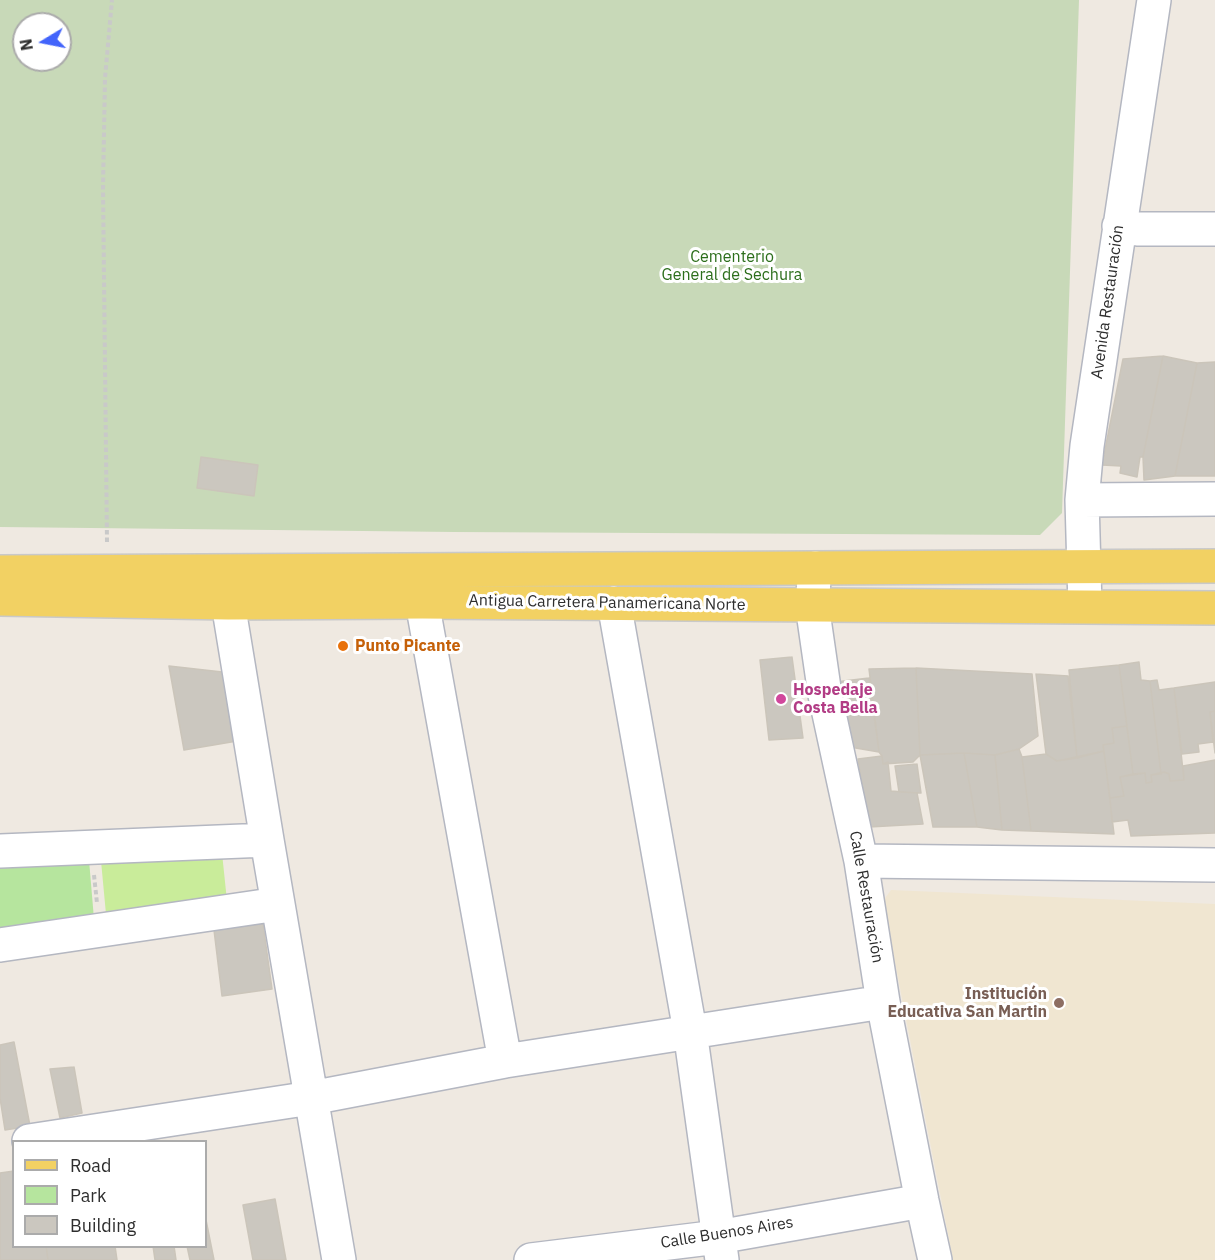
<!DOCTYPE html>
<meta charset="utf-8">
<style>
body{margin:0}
#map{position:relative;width:1215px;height:1260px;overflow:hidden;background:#efe9e1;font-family:"IBM Plex Sans",sans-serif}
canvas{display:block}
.legend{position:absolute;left:12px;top:1140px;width:195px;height:108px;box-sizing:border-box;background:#fff;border:2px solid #ababab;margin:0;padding:8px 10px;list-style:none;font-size:18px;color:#2e2e2e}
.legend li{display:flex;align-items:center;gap:12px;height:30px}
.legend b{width:30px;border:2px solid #ababab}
.north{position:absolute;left:12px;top:12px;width:60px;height:60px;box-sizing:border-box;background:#fff;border:2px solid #ababab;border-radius:50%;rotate:260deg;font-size:16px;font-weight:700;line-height:24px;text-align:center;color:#2e2e2e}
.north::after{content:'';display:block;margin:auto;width:21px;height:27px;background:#4264fb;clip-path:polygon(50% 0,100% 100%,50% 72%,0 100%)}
</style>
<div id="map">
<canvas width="1215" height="1260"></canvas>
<ul class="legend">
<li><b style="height:8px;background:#f2d163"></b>Road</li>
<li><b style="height:16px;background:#b6e59e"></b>Park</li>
<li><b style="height:16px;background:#cbc7bf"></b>Building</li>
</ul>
<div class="north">N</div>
</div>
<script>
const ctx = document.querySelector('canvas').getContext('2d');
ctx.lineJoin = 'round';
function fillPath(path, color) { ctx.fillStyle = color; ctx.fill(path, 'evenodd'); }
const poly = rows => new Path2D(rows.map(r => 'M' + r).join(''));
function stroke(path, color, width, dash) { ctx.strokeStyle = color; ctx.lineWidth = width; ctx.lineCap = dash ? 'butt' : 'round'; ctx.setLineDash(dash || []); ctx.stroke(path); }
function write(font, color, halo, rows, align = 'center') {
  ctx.font = font + ' "IBM Plex Sans",sans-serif'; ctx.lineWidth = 6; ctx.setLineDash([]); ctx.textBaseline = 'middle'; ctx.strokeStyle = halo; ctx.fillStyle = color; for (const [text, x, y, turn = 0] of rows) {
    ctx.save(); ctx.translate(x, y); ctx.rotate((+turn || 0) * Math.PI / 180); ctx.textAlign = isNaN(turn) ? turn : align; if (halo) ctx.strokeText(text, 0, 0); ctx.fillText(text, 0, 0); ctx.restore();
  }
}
fillPath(poly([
 [891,890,1215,904,1215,1260,953,1260,883,901]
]), '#f0e6d1');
fillPath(poly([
 [89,860,94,919,0,933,0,864]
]), '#b6e59e');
fillPath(poly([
 [0,0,1079,0,1062,513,1040,535,454,532,0,527],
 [24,24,60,24,60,60,24,60]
]), '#c8d9b8');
fillPath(poly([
 [222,853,227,901,106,914,101,861]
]), '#c9ec9a');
const building = poly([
 [1163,356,1143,457,1140,457,1137,477,1120,473,1121,466,1102,465,1123,359,1163,356],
 [1163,356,1197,363,1175,476,1144,480,1143,457,1163,356],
 [1215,362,1215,476,1175,476,1197,363,1215,362],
 [201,457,258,465,254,496,197,488,201,457],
 [792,657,803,738,769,740,760,660,792,657],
 [1139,662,1141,680,1150,681,1161,774,1151,775,1152,782,1146,783,1145,773,1133,774,1119,665,1139,662],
 [1119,665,1127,726,1112,728,1114,743,1103,745,1104,751,1077,758,1069,670,1119,665],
 [169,666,231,673,243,740,184,750,169,666],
 [916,668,920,755,913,762,883,764,882,756,879,752,869,669,916,668],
 [916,668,1032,674,1038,736,1019,749,995,755,964,753,920,755,916,668],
 [1036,674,1068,676,1077,758,1057,761,1046,754,1036,674],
 [869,678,879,752,844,746,835,682,869,678],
 [1157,680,1159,690,1174,688,1184,780,1170,781,1169,774,1164,772,1161,774,1150,681,1157,680],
 [1215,682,1215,711,1210,712,1213,742,1198,744,1199,752,1182,754,1174,688,1215,682],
 [1215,711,1215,753,1210,712,1215,711],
 [1127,726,1133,774,1120,777,1124,796,1110,798,1103,745,1114,743,1112,728,1127,726],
 [1019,749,1022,757,1031,831,1002,830,995,755,1019,749],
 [1104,751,1114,834,1031,831,1022,757,1046,754,1057,761,1104,751],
 [964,753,977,827,933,827,920,755,964,753],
 [964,753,995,755,1002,830,977,827,964,753],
 [882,756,883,764,888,762,891,791,917,793,923,824,869,827,858,759,882,756],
 [1215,760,1215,833,1131,836,1128,820,1112,822,1110,798,1124,796,1120,777,1145,773,1146,783,1152,782,1151,775,1164,772,1169,774,1170,781,1184,780,1183,766,1215,760],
 [917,764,921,793,899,792,895,766,917,764],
 [263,924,272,989,222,996,214,930,263,924],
 [14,1042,30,1126,5,1130,0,1098,0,1045,14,1042],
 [74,1067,82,1113,60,1118,50,1069,74,1067],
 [14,1171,14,1246,46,1246,48,1260,0,1260,0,1173,14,1171],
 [275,1199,286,1260,253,1260,243,1205,275,1199],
 [206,1220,214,1260,190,1260,187,1246,206,1246,206,1220],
 [46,1246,115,1246,117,1260,48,1260,46,1246],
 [153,1246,174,1246,176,1260,155,1260,153,1246]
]);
fillPath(building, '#cbc7bf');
stroke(building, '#cbc5ba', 1.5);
const minor = poly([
 [1119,226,1138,229,1215,229],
 [1082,500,1215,499],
 [815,568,812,605,825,695,861,861,883,1002,922,1201,935,1260],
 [228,576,228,603,267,840,339,1260],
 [422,602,505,1061],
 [614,603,690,1031,722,1260],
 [1085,606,1082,500,1087,446,1154,0],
 [0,851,267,840],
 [861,861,1215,865],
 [0,945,278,904],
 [29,1141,311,1098,505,1061,883,1002],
 [531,1260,718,1237,922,1201]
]);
const major = poly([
 [0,572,1215,566],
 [0,599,228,603,422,602,1215,608]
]);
stroke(minor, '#b4b7c1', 36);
stroke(major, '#c9c9c9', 36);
stroke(poly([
 [107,542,103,188,105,78,112,0],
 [94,875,97,903]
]), '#c9c9c9', 4, [4.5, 3]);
stroke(minor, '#fff', 33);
stroke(major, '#f2d163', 33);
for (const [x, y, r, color] of [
 [343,646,6,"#e8710a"],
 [781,699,6,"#d1479c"],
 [1059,1003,6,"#8d6e63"]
]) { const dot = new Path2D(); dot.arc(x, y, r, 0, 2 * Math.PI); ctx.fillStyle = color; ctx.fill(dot); stroke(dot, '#fff', 2); }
write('16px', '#2c6e1b', '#fff', [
 ["Cementerio",732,257],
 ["General de Sechura",732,275]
]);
write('16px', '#2e2e2e', '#fff', [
 ["Avenida Restauración",1108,302,-82],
 ["Antigua Carretera Panamericana Norte",607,603,1],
 ["Calle Restauración",866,897,80],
 ["Calle Buenos Aires",727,1233,-9]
]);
write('bold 16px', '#c56008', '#fff', [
 ["Punto Picante",355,646]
], 'left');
write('bold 16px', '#b23c85', '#fff', [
 ["Hospedaje",793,690],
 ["Costa Bella",793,708]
], 'left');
write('bold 16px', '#785e54', '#fff', [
 ["Institución",1047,994],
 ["Educativa San Martin",1047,1012]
], 'right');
</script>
